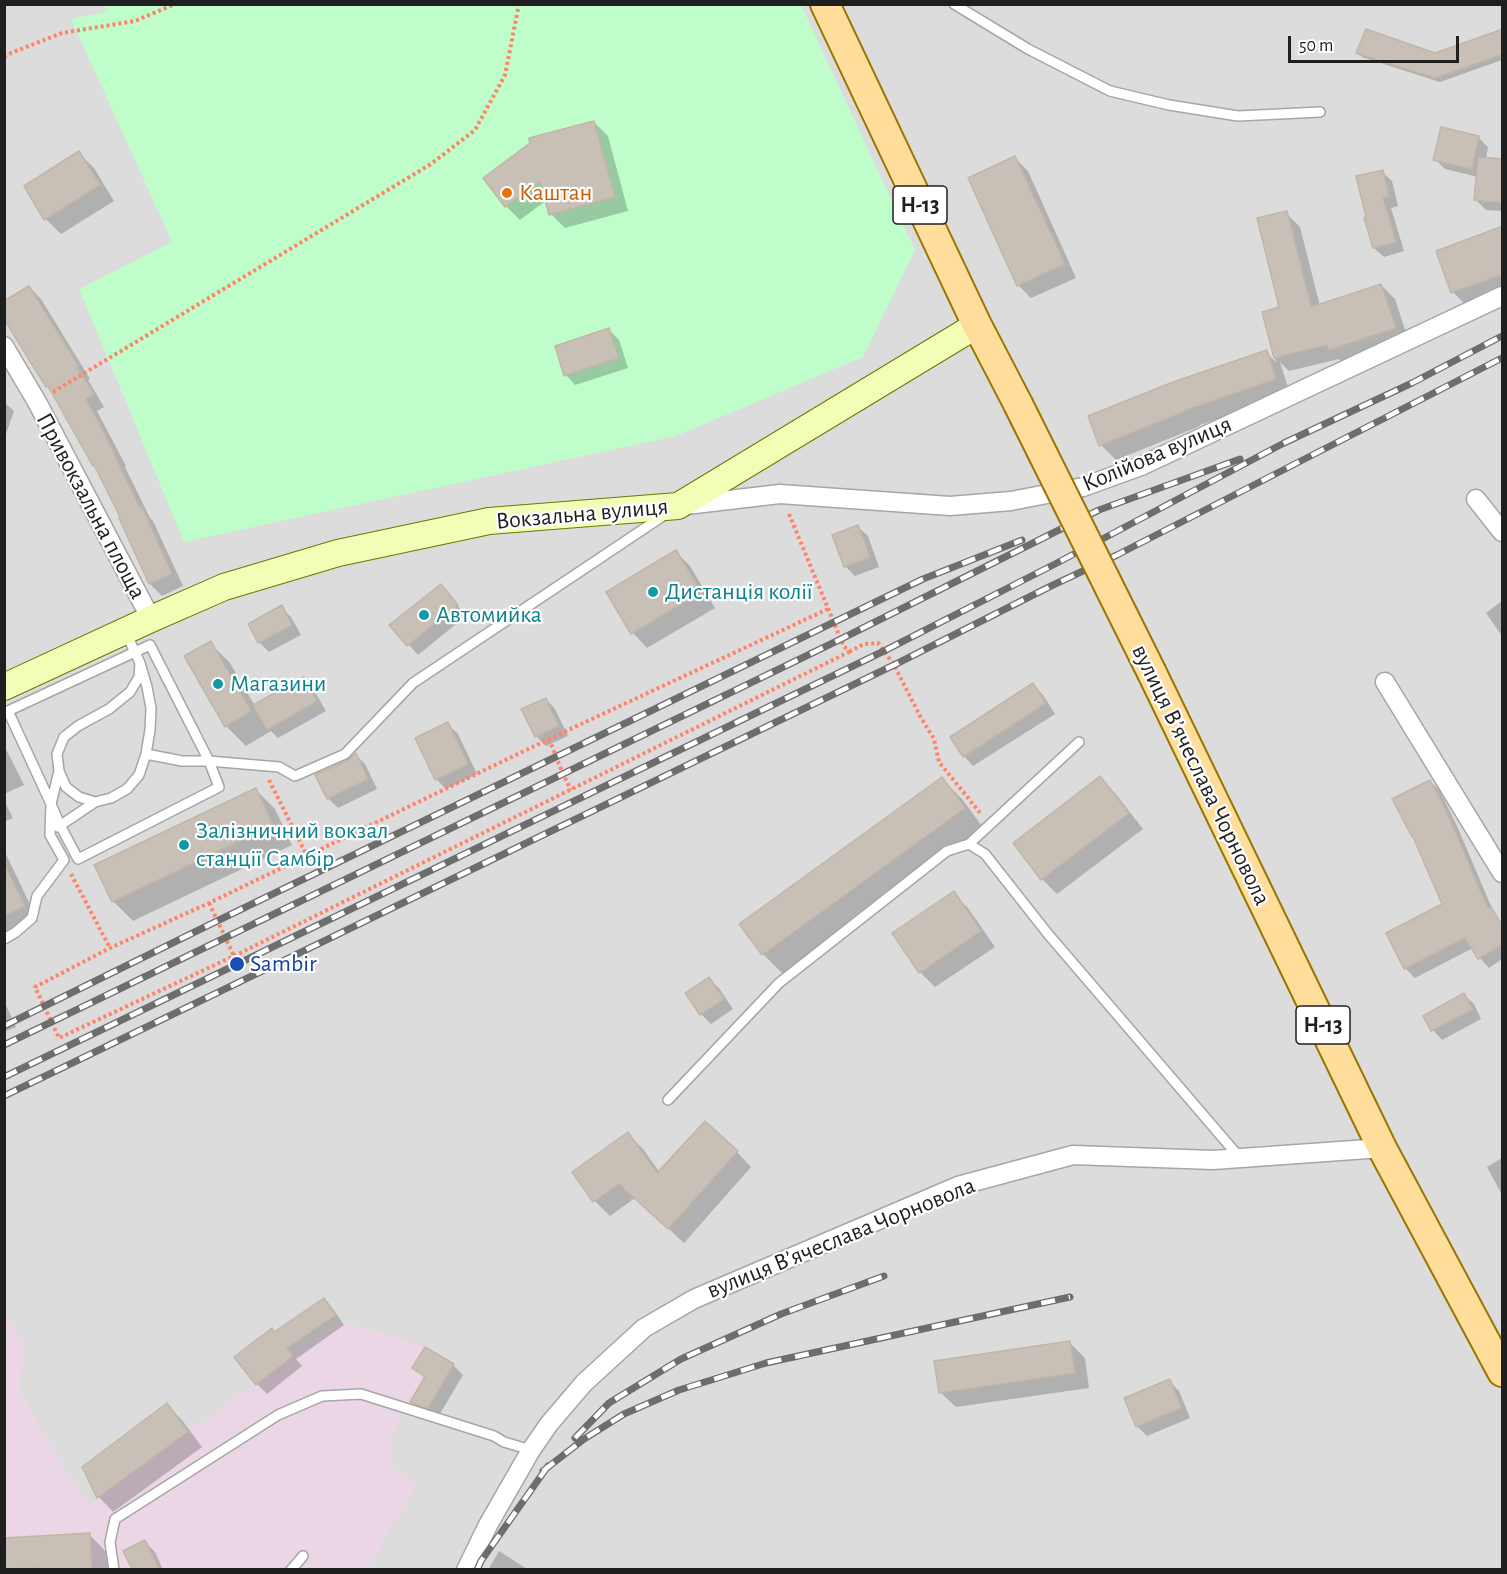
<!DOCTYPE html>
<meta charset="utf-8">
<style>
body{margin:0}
#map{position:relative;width:1507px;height:1574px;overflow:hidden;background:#f0ede4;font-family:"Alegreya Sans",sans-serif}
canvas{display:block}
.frame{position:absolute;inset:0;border:6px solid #1f1f1f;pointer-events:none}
.scale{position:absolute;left:1288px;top:36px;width:171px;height:27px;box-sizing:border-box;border:3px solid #1f1f1f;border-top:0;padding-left:8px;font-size:18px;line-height:21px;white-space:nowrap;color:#1f1f1f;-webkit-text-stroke:4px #fff;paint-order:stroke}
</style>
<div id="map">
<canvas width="1507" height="1574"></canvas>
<div class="frame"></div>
<div class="scale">50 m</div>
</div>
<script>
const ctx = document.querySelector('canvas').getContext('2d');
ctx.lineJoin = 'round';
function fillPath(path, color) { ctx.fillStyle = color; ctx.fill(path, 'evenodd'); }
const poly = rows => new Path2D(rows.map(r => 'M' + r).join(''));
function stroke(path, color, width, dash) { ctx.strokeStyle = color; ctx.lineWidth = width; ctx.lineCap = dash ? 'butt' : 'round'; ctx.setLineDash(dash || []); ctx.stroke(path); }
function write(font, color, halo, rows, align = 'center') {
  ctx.font = font + ' "Alegreya Sans",sans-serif'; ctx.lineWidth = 4.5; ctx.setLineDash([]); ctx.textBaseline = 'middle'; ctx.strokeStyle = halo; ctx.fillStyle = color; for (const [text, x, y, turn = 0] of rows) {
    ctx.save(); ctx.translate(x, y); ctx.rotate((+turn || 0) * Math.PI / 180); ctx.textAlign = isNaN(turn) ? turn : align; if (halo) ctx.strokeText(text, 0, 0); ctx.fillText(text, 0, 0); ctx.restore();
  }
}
fillPath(poly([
 [5,5,1502,5,1502,1569,5,1569]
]), '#dddcdc');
fillPath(poly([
 [4,1313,25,1342,19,1388,32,1413,69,1476,90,1504,188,1432,343,1321,425,1347,454,1364,426,1411,410,1403,392,1435,391,1467,418,1483,367,1569,5,1569]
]), '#ead6e4');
fillPath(poly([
 [102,4,801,5,915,250,863,357,676,436,184,542,79,289,172,242,71,19,109,11]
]), '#bffdca');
fillPath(poly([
 [1502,30,1502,60,1440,82,1362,57,1358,53,1435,54],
 [594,122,608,136,628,211,565,228,551,214,547,200,520,220,506,206],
 [1479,138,1488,147,1486,159,1502,161,1502,211,1486,210,1476,200,1478,177,1445,169,1435,159],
 [79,153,94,168,114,201,61,234,46,219,26,187],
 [1015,158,1028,171,1076,278,1031,298,1018,285,969,179],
 [1382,172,1392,181,1398,206,1391,208,1404,251,1384,257,1374,248],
 [1286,213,1300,227,1320,306,1381,285,1395,299,1409,342,1344,363,1339,359,1289,371,1280,362,1290,394,1200,425,1200,426,1116,460,1101,445,1266,352,1276,362,1264,313,1281,308],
 [1502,227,1502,294,1468,307,1453,292],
 [29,287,41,299,90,379,88,380,104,407,97,411,126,466,125,467,150,518,153,521,183,586,162,596,150,584,97,467,54,393,47,386],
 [609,330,619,340,628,368,575,385,566,375],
 [4,402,14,411,5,437,4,437],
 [858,527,868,536,879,567,855,576,845,566],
 [675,551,690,566,715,608,647,648,633,633,608,592],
 [450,596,466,616,418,655,392,625],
 [1502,601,1502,636,1486,613],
 [281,607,291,617,301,635,269,652,259,642],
 [210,643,230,663,255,706,304,679,313,689,326,711,278,738,271,731,246,746,226,726],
 [1033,685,1043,695,1055,714,973,766,964,756],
 [546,699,555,709,568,736,546,746,536,736],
 [448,724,458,734,477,774,446,789,436,779],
 [4,745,24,785,4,794],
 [356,755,365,764,377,789,338,808,328,798,349,761],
 [1100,778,1115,793,1143,829,1057,894,1042,879],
 [942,779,962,799,984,829,783,974,763,954],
 [1430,781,1440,791,1457,826,1494,913,1502,923,1502,959,1489,968,1480,958,1473,948,1415,978,1405,968,1388,934,1444,905],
 [255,789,275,809,292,845,133,921,113,901],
 [4,800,13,818,4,822],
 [4,850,38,921,4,937],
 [953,893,968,908,995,947,935,987,920,972],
 [709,979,719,988,733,1009,711,1024,701,1014],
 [1464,995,1474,1004,1481,1019,1442,1040,1433,1030,1425,1016],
 [4,1001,16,1027,4,1032],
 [628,1134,643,1149,660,1173,737,1152,751,1167,684,1243,635,1198,610,1216,595,1201,574,1172],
 [1502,1158,1502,1195,1487,1167],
 [323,1300,333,1309,344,1325,296,1359,302,1366,267,1394,257,1384,275,1333],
 [1070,1343,1085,1358,1089,1388,956,1407,940,1392],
 [453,1365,463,1375,438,1417,422,1412,412,1402,426,1379,414,1368],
 [1169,1381,1179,1391,1190,1418,1147,1436,1137,1426],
 [167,1405,182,1420,202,1447,113,1512,99,1497,84,1467],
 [89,1534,108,1554,109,1570,4,1570,4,1540],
 [145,1542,155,1552,163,1570,134,1570,125,1552],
 [499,1551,527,1569,527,1570,488,1570]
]), '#0003');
const building = poly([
 [1366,29,1435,53,1503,29,1503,54,1435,78,1356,53,1366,29],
 [594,121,615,197,549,215,540,181,505,207,483,178,530,143,529,138,594,121],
 [1441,127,1479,136,1472,169,1433,160,1441,127],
 [79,151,100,185,44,220,24,186,79,151],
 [1015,156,1065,264,1017,286,968,178,1015,156],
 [1478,157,1503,159,1503,203,1474,200,1478,157],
 [1383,170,1389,196,1383,198,1396,242,1373,248,1364,218,1366,217,1356,176,1383,170],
 [1287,211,1311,307,1381,284,1396,328,1329,350,1327,345,1274,358,1262,312,1279,307,1257,218,1287,211],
 [1503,226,1503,274,1451,293,1436,251,1503,226],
 [29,286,79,367,77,368,94,394,86,399,115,454,114,454,140,508,142,507,172,574,149,584,119,518,120,517,94,465,93,466,48,386,46,387,4,319,4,301,29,286],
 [609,328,619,358,564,376,555,346,609,328],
 [1267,350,1276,379,1186,410,1186,411,1099,446,1088,416,1173,382,1267,350],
 [858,525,870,557,844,567,832,535,858,525],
 [676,550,701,592,631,634,606,592,676,550],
 [441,584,458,605,407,646,389,625,441,584],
 [282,605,292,625,258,643,248,624,282,605],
 [211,641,251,711,225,727,184,656,211,641],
 [304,677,317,701,267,730,253,705,304,677],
 [1033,683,1046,703,963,757,950,737,1033,683],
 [546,698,559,726,535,737,521,709,546,698],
 [448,722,468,764,435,780,415,738,448,722],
 [356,753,368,779,327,799,315,775,348,760,356,753],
 [1100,776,1129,813,1041,880,1013,843,1100,776],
 [942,777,965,808,762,955,739,924,942,777],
 [1430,780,1448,815,1488,909,1491,907,1503,927,1503,944,1478,959,1465,938,1404,969,1386,933,1442,904,1413,837,1412,837,1392,799,1430,780],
 [256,788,273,825,112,902,94,865,256,788],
 [4,864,25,906,4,916,4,864],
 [954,891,981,931,919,973,892,933,954,891],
 [709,977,724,999,700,1015,685,993,709,977],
 [1464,993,1473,1009,1431,1031,1423,1016,1464,993],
 [705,1121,738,1151,668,1229,619,1184,593,1202,572,1172,628,1132,657,1173,705,1121],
 [324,1298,336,1315,287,1348,293,1356,256,1385,234,1357,272,1328,274,1332,324,1298],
 [1070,1341,1075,1373,939,1393,934,1361,1070,1341],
 [425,1347,454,1364,428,1408,410,1402,425,1377,412,1368,425,1347],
 [1170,1379,1181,1408,1136,1427,1124,1398,1170,1379],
 [167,1403,188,1432,97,1498,82,1467,167,1403],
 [90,1533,92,1569,38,1569,38,1568,4,1569,4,1538,90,1533],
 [145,1540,159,1569,132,1569,123,1551,145,1540]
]);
fillPath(building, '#c8c0b7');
stroke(building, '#c3b5a6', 1.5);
const service = poly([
 [954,4,1028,49,1110,91,1169,105,1238,116,1320,112],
 [126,633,140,663,139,677,130,692,109,709,78,726,64,737,57,754,59,771,66,787,79,797,95,802,111,798,127,789,139,775,146,754,150,730,151,708,147,687,140,663],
 [150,645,209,761,219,787,78,859,60,825,51,804,8,711,150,645],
 [146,754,182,761,209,761,279,767,295,776,345,754,413,683,666,514],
 [58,827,95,802],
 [969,844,1079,742],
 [4,939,16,932,32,918,37,896,64,860,50,835,51,804,59,771],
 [668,1100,779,983,947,851,969,844,985,854,1048,934,1240,1158],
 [114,1570,110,1542,115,1519,278,1415,322,1396,361,1394,494,1436,504,1442,531,1450],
 [291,1570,303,1556]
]);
const minor = poly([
 [4,346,37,402,151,619],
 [1476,499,1502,532],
 [686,505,780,494,950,506,1011,501,1083,487,1141,466,1502,296],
 [1385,682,1502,873],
 [466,1570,488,1525,531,1450,549,1424,584,1383,644,1328,694,1299,958,1186,1073,1155,1213,1160,1382,1148]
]);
const secondary = poly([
 [4,687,151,619,224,587,338,553,489,521,678,506,977,325]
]);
const primary = poly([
 [825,4,977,325,1018,404],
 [1152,673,1382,1148,1502,1372]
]);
stroke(service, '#a6a6a6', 12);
stroke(minor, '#a6a6a6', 21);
stroke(secondary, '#637c00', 28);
stroke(primary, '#9a7500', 32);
stroke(poly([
 [4,57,11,53,62,33,135,21,175,4],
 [53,392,431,164,475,130,505,75,519,4],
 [789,514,844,647,851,651,864,644,878,643,894,665,920,716,934,739,939,762,981,814],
 [828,609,549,739,209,903,110,948,35,987,59,1038,234,956,851,651],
 [549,739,563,774,571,790],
 [269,780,307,856],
 [71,874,110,948],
 [209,903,234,956]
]), '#ff8467', 4, [3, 3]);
stroke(service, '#fff', 9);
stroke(minor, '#fff', 18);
stroke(secondary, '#f3fdb5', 26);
stroke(primary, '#ffdd9b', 28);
const rail = poly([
 [4,1026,217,921,923,579,1022,540],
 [4,1045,841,639,1099,510,1240,459],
 [4,1077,884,651,1055,564,1284,443,1412,383,1502,336],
 [4,1096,894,665,1051,586,1117,555,1502,358],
 [575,1438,609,1403,681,1359,781,1314,884,1276],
 [543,1471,584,1439,624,1414,679,1390,766,1363,1070,1297],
 [477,1570,481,1561,548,1466]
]);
stroke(rail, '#6d6d6d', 7);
stroke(rail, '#fff', 4.5, [14]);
const primaryBridge = poly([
 [1018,404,1152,673]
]);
stroke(primaryBridge, '#9a7500', 32, []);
stroke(primaryBridge, '#ffdd9b', 28);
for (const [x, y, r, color] of [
 [507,193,6,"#e8710a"],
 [653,592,6,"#0f9aa8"],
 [424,615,6,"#0f9aa8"],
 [218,684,6,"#0f9aa8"],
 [184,845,6,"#0f9aa8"],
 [237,964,8,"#1a4fb4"]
]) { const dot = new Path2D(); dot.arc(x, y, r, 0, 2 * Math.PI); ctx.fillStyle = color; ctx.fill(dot); stroke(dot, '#fff', 2); }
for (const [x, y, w] of [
 [920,205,54],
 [1323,1025,54]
]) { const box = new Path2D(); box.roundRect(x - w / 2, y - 19, w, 38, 4.5); ctx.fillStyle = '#fff'; ctx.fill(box); stroke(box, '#1f1f1f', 1.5); }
write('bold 22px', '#1f1f1f', null, [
 ["Н-13",920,205],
 ["Н-13",1323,1025]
]);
write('24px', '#c56008', '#fff', [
 ["Каштан",519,193]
], 'left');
write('24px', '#1f1f1f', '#fff', [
 ["Колійова вулиця",1157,454,-23],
 ["Привокзальна площа",91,506,62],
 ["Вокзальна вулиця",582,514,-5],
 ["вулиця Вʼячеслава Чорновола",1201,775,64],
 ["вулиця Вʼячеслава Чорновола",841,1238,-22]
]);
write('24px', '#0d838f', '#fff', [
 ["Дистанція колії",665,592],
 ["Автомийка",436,615],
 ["Магазини",230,684],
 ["Залізничний вокзал",196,831],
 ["станції Самбір",196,859]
], 'left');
write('24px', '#164399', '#fff', [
 ["Sambir",250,964]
], 'left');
</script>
